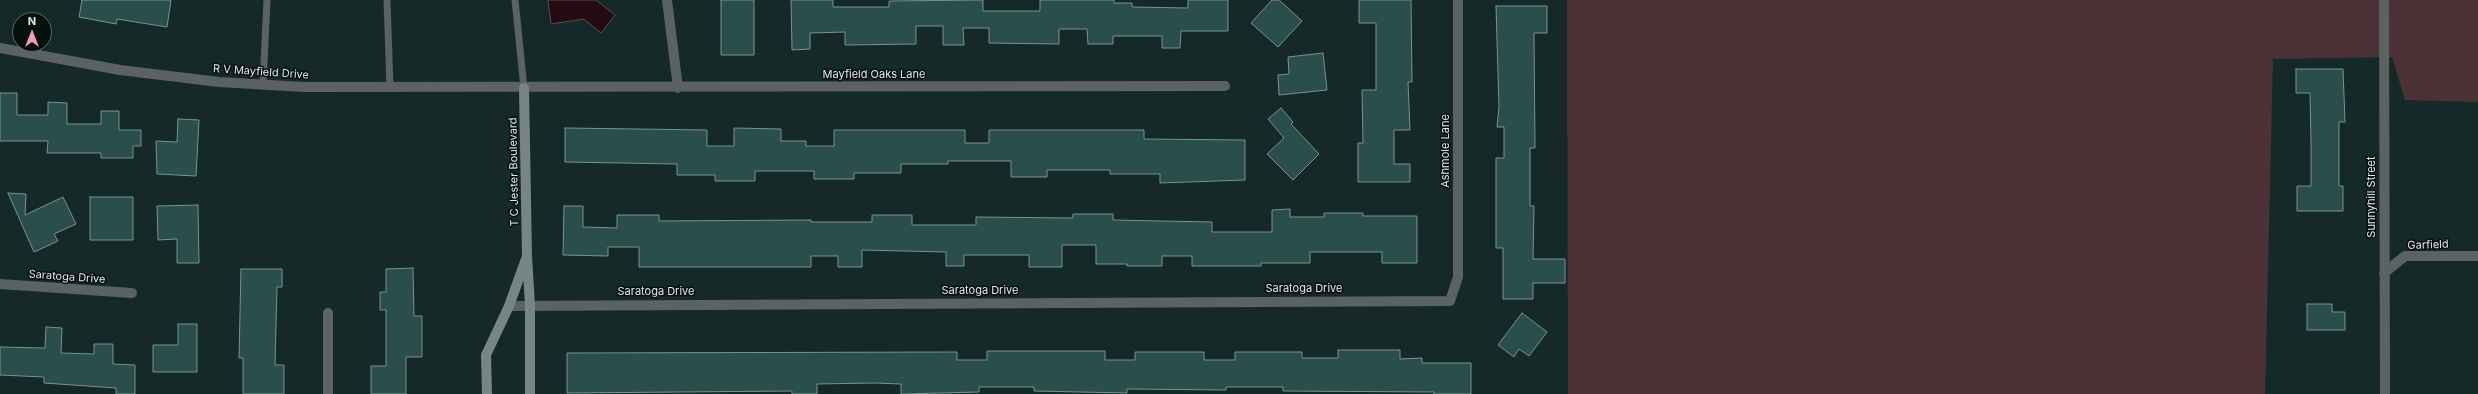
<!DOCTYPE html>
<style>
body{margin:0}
#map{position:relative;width:2478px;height:394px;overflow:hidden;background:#152928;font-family:Inter,sans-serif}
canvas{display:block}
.north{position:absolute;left:12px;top:12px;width:40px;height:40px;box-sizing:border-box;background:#08100f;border:1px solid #5e6867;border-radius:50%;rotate:0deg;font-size:11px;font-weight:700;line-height:16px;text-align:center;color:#dfebea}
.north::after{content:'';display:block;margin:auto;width:14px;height:18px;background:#f29aae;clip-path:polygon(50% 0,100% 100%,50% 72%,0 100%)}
</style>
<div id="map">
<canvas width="2478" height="394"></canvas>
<div class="north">N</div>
</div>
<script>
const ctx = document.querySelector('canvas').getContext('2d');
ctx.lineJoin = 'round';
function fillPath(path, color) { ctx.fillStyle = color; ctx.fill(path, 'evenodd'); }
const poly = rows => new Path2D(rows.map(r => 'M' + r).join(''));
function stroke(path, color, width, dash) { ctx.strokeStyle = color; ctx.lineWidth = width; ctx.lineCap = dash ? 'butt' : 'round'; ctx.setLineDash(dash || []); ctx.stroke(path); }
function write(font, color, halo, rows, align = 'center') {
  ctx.font = font + ' Inter,sans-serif'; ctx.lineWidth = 3; ctx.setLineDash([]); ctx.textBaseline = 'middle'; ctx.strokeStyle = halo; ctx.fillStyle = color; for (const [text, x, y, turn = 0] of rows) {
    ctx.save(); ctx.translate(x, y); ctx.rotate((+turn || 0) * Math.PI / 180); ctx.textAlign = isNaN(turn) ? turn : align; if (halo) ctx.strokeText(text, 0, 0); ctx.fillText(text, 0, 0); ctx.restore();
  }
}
fillPath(poly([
 [1567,0,2478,0,2478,102,2405,100,2392,57,2273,59,2265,394,1568,394]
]), '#4c3137');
const water = poly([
 [548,0,596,0,615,15,601,33,584,19,551,24,548,0]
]);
fillPath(water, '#240b11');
stroke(water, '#5c4e52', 1);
const building = poly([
 [82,0,171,0,167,27,117,19,116,24,79,17,82,0],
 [721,0,754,0,754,55,721,55,721,0],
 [791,0,833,0,833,7,889,7,889,1,983,0,983,11,1040,11,1040,0,1114,0,1114,3,1132,3,1132,7,1188,8,1188,0,1228,0,1228,31,1181,31,1180,48,1162,48,1162,36,1113,36,1113,44,1088,44,1087,29,1059,29,1059,44,989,43,989,28,963,28,964,45,943,45,943,26,916,26,916,44,845,45,845,32,810,33,810,49,792,50,791,0],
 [1272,0,1279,0,1302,21,1278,47,1251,23,1272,0],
 [1359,0,1411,0,1412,82,1408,82,1410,130,1394,130,1394,164,1410,164,1410,182,1358,182,1358,143,1363,143,1362,90,1376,90,1376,23,1359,23,1359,0],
 [1496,6,1547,6,1547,33,1534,33,1535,148,1530,148,1530,206,1534,206,1533,259,1565,259,1565,283,1533,283,1533,299,1503,299,1503,248,1496,248,1496,158,1504,158,1504,127,1497,127,1499,107,1496,6],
 [1323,53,1327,90,1279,95,1278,75,1289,74,1288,57,1323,53],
 [2296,69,2343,69,2345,122,2339,122,2339,186,2343,186,2343,211,2297,211,2297,186,2311,186,2311,142,2310,93,2296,93,2296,69],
 [0,93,17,93,17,115,48,115,48,102,67,103,67,124,101,124,101,111,119,111,119,130,141,130,141,146,133,146,133,158,101,158,101,153,47,153,48,141,0,141,0,93],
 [1281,108,1293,122,1291,124,1319,154,1293,180,1267,154,1284,138,1268,119,1281,108],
 [178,119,199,120,196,176,157,174,156,141,177,142,178,119],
 [565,128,707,130,707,146,734,146,734,128,781,129,781,141,806,141,806,146,834,146,834,130,965,130,965,143,989,143,989,130,1144,130,1144,139,1245,140,1245,180,1160,183,1160,174,1110,174,1110,170,1047,170,1047,177,1011,177,1011,161,948,161,948,164,901,164,901,173,854,173,854,179,814,179,814,171,755,171,755,181,715,181,715,175,677,175,677,164,565,162,565,128],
 [8,193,26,194,25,215,63,197,76,224,54,234,58,241,34,252,8,193],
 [90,197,133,197,133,240,90,240,90,197],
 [198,205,199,263,177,263,177,239,158,240,157,206,198,205],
 [564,206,583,206,583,227,617,228,617,215,659,215,659,221,811,220,811,222,872,222,872,215,912,215,912,225,976,225,976,217,1073,218,1073,214,1113,214,1113,220,1212,222,1212,232,1272,232,1272,210,1290,209,1290,217,1324,217,1324,213,1363,213,1363,216,1417,216,1417,263,1382,263,1382,252,1310,252,1310,263,1261,263,1261,266,1192,266,1192,256,1162,256,1162,266,1127,266,1127,264,1096,264,1096,245,1062,245,1062,267,1029,267,1029,255,964,255,964,266,946,266,946,252,862,250,862,267,838,267,838,256,811,256,811,267,639,267,639,247,608,247,608,256,563,255,564,206],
 [413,268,414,316,422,316,422,357,406,357,406,394,371,394,371,366,386,366,386,310,380,310,380,292,386,292,386,269,413,268],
 [241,269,282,269,282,287,277,287,275,365,284,365,284,394,243,394,243,358,239,358,241,269],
 [2307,304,2332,304,2332,312,2345,312,2345,330,2307,330,2307,304],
 [1522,313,1547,332,1529,356,1519,349,1514,357,1498,345,1522,313],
 [178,324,197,324,197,372,153,372,153,345,178,345,178,324],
 [46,327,62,328,61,353,94,354,94,344,113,344,113,364,135,365,135,394,116,394,116,388,44,383,44,377,0,375,0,347,45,348,46,327],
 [1338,350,1400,350,1400,359,1422,358,1422,363,1471,363,1471,394,1434,394,1434,392,1283,391,1283,387,1226,387,1226,390,1127,389,1127,393,1034,391,1034,387,979,387,979,392,901,394,901,384,874,383,817,384,817,394,792,394,792,391,567,393,567,353,957,352,957,360,987,360,987,351,1105,351,1105,360,1135,360,1135,352,1204,352,1204,360,1235,360,1235,352,1302,352,1302,358,1338,358,1338,350]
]);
fillPath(building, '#294e4c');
stroke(building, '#7b9290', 1);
stroke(poly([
 [387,0,390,88],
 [515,0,524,88],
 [263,84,267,0]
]), '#5a6362', 7);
stroke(poly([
 [667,0,678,88],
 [2384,0,2385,394],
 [0,48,120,70,219,82,304,87,1225,86],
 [2384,273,2405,256,2478,256],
 [0,284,132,293],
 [509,306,1450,301,1458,277,1458,0],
 [328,394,328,313]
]), '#5a6362', 10);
stroke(poly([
 [524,88,527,256,530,305,530,394],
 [487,394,486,355,509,306,526,259]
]), '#778685', 10);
write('11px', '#dfebea', '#08100f', [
 ["R V Mayfield Drive",261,72,4],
 ["Mayfield Oaks Lane",874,75],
 ["Ashmole Lane",1446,151,-90],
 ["T C Jester Boulevard",514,172,-91],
 ["Sunnyhill Street",2372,197,-90],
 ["Garfield",2428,245,-2],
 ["Saratoga Drive",67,277,4],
 ["Saratoga Drive",1304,289],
 ["Saratoga Drive",980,291],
 ["Saratoga Drive",656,292]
]);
</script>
